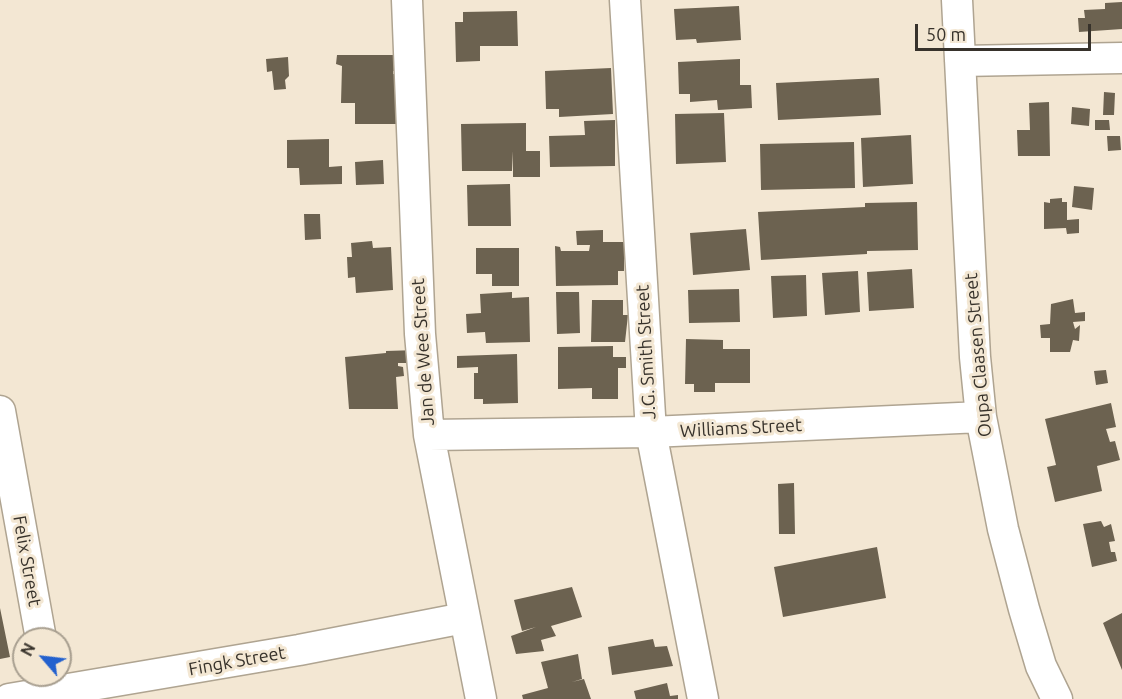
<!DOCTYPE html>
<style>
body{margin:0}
#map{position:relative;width:1122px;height:699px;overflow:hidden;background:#f3e7d3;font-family:Ubuntu,sans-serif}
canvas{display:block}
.north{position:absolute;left:12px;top:627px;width:60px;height:60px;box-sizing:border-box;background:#f3e7d3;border:2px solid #a89f90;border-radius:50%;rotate:298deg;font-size:16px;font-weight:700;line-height:24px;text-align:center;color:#37322b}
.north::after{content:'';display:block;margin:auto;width:21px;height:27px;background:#2361ce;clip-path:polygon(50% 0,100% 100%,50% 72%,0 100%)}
.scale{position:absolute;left:915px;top:24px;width:176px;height:27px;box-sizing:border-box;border:3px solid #37322b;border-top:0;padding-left:8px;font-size:18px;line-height:21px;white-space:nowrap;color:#37322b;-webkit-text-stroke:4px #f3e7d3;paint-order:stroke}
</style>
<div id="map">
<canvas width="1122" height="699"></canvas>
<div class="north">N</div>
<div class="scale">50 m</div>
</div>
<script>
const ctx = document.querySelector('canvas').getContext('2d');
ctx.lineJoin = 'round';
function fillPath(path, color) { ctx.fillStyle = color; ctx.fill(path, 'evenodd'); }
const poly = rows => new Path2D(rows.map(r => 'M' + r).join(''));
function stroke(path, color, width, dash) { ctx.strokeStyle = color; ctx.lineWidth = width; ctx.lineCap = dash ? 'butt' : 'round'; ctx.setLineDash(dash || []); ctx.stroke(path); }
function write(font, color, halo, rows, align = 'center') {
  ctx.font = font + ' Ubuntu,sans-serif'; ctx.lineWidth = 6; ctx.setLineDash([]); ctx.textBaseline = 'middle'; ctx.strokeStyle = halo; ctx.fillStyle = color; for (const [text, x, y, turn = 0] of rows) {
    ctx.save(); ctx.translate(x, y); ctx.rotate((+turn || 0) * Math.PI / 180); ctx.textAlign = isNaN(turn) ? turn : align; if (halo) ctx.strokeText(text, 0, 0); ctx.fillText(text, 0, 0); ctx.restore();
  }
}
fillPath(poly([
 [1122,2,1122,29,1079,32,1078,18,1085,18,1084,10,1105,9,1105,3],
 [739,6,741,40,697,43,696,39,676,40,674,9],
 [517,11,518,46,480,46,480,61,456,62,455,22,463,22,463,12],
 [337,55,405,55,404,71,393,71,393,74,399,74,399,124,355,124,355,103,341,103,342,66,336,64],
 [288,57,289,76,285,80,286,89,274,90,272,71,267,72,266,59],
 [740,59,740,85,751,85,752,108,718,110,717,100,690,102,690,94,679,94,678,62],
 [611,68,613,114,559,117,559,109,546,109,545,71],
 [879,78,881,115,778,120,776,83],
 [1104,92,1115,93,1114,115,1103,115],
 [1049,102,1050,156,1018,156,1017,130,1030,130,1029,103],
 [1072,107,1090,109,1089,126,1071,124],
 [724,113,726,162,676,164,675,114],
 [615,120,615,166,550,167,549,136,585,135,584,121],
 [1095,120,1109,120,1110,130,1095,130],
 [526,123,526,151,540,151,540,177,513,177,513,151,512,171,462,171,461,124],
 [911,135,913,184,863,187,861,138],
 [1107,136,1120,136,1121,150,1108,151],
 [329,139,329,167,342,166,342,184,300,185,299,168,287,168,287,140],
 [854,142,855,188,761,190,760,144],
 [383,160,384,184,356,185,355,162],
 [510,184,511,226,468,226,467,185],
 [1074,186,1094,188,1092,210,1072,207],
 [1062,198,1062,202,1067,202,1067,220,1079,219,1079,233,1067,234,1066,228,1044,229,1044,202,1050,203,1050,199],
 [917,202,918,250,867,251,867,254,761,260,758,212,865,207,865,203],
 [304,214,320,214,321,239,305,240],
 [746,229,750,270,693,275,690,233],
 [603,230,603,242,624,242,624,271,618,271,618,285,556,286,555,246,560,247,561,251,589,251,590,245,577,245,576,231],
 [372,241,373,248,391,247,393,290,356,293,355,277,348,278,347,257,352,257,351,243],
 [476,248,519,248,519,286,492,286,492,274,476,274],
 [912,269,914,308,869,311,867,272],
 [858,271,860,312,825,315,822,273],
 [806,275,807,316,773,318,771,276],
 [739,289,740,322,689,323,688,290],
 [512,292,512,298,529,297,530,342,486,343,485,332,467,333,466,314,481,313,480,294],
 [556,292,579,292,580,333,557,334],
 [1073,299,1075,313,1085,312,1085,321,1073,322,1075,329,1080,325,1079,341,1073,340,1070,352,1050,352,1050,338,1041,338,1040,325,1050,324,1051,304],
 [592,300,623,300,623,315,628,315,625,342,591,342],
 [686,339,723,340,723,349,750,349,750,383,715,383,715,392,694,392,694,384,685,384],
 [613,346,613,357,626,357,626,368,618,368,618,399,592,399,592,388,558,389,558,347],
 [417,350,417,363,398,363,398,366,403,367,404,376,396,377,398,409,349,409,345,357,386,353,386,351],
 [517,354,518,403,483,404,483,399,474,399,474,373,478,373,478,367,457,368,457,356],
 [1106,370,1108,383,1096,385,1094,371],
 [1111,403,1116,427,1106,429,1110,442,1115,441,1120,460,1097,466,1102,491,1055,502,1047,467,1056,465,1045,419],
 [794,483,795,534,779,534,778,484],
 [1101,521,1104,527,1111,524,1115,541,1109,542,1111,552,1115,552,1117,561,1092,567,1083,524],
 [877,547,886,598,783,617,774,567],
 [572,587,582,617,551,626,556,636,541,640,544,651,516,654,511,636,536,627,522,631,514,600],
 [0,608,10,657,0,659],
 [1122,613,1122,670,1103,623],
 [653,639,655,647,667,646,673,666,612,675,608,647],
 [578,654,582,679,572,682,584,679,591,699,523,699,522,695,548,688,541,662],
 [667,683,670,696,678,695,678,699,636,699,634,691]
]), '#6c6250');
const minor = poly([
 [407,0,420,334,429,435,481,699],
 [625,0,651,432,703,699],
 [957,0,975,357,981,417,1003,529,1024,609,1041,666,1057,699],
 [960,61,1122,58],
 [0,411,41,639],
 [429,435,651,432,981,417],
 [9,699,299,650,464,618]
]);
stroke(minor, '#afa491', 33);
stroke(minor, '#fff', 30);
write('18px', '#37322b', '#f3e7d3', [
 ["Jan de Wee Street",423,352,-94],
 ["J.G. Smith Street",646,352,-93],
 ["Oupa Claasen Street",978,355,-95],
 ["Williams Street",741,428,-3],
 ["Felix Street",27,561,80],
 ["Fingk Street",237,661,-10]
]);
</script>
